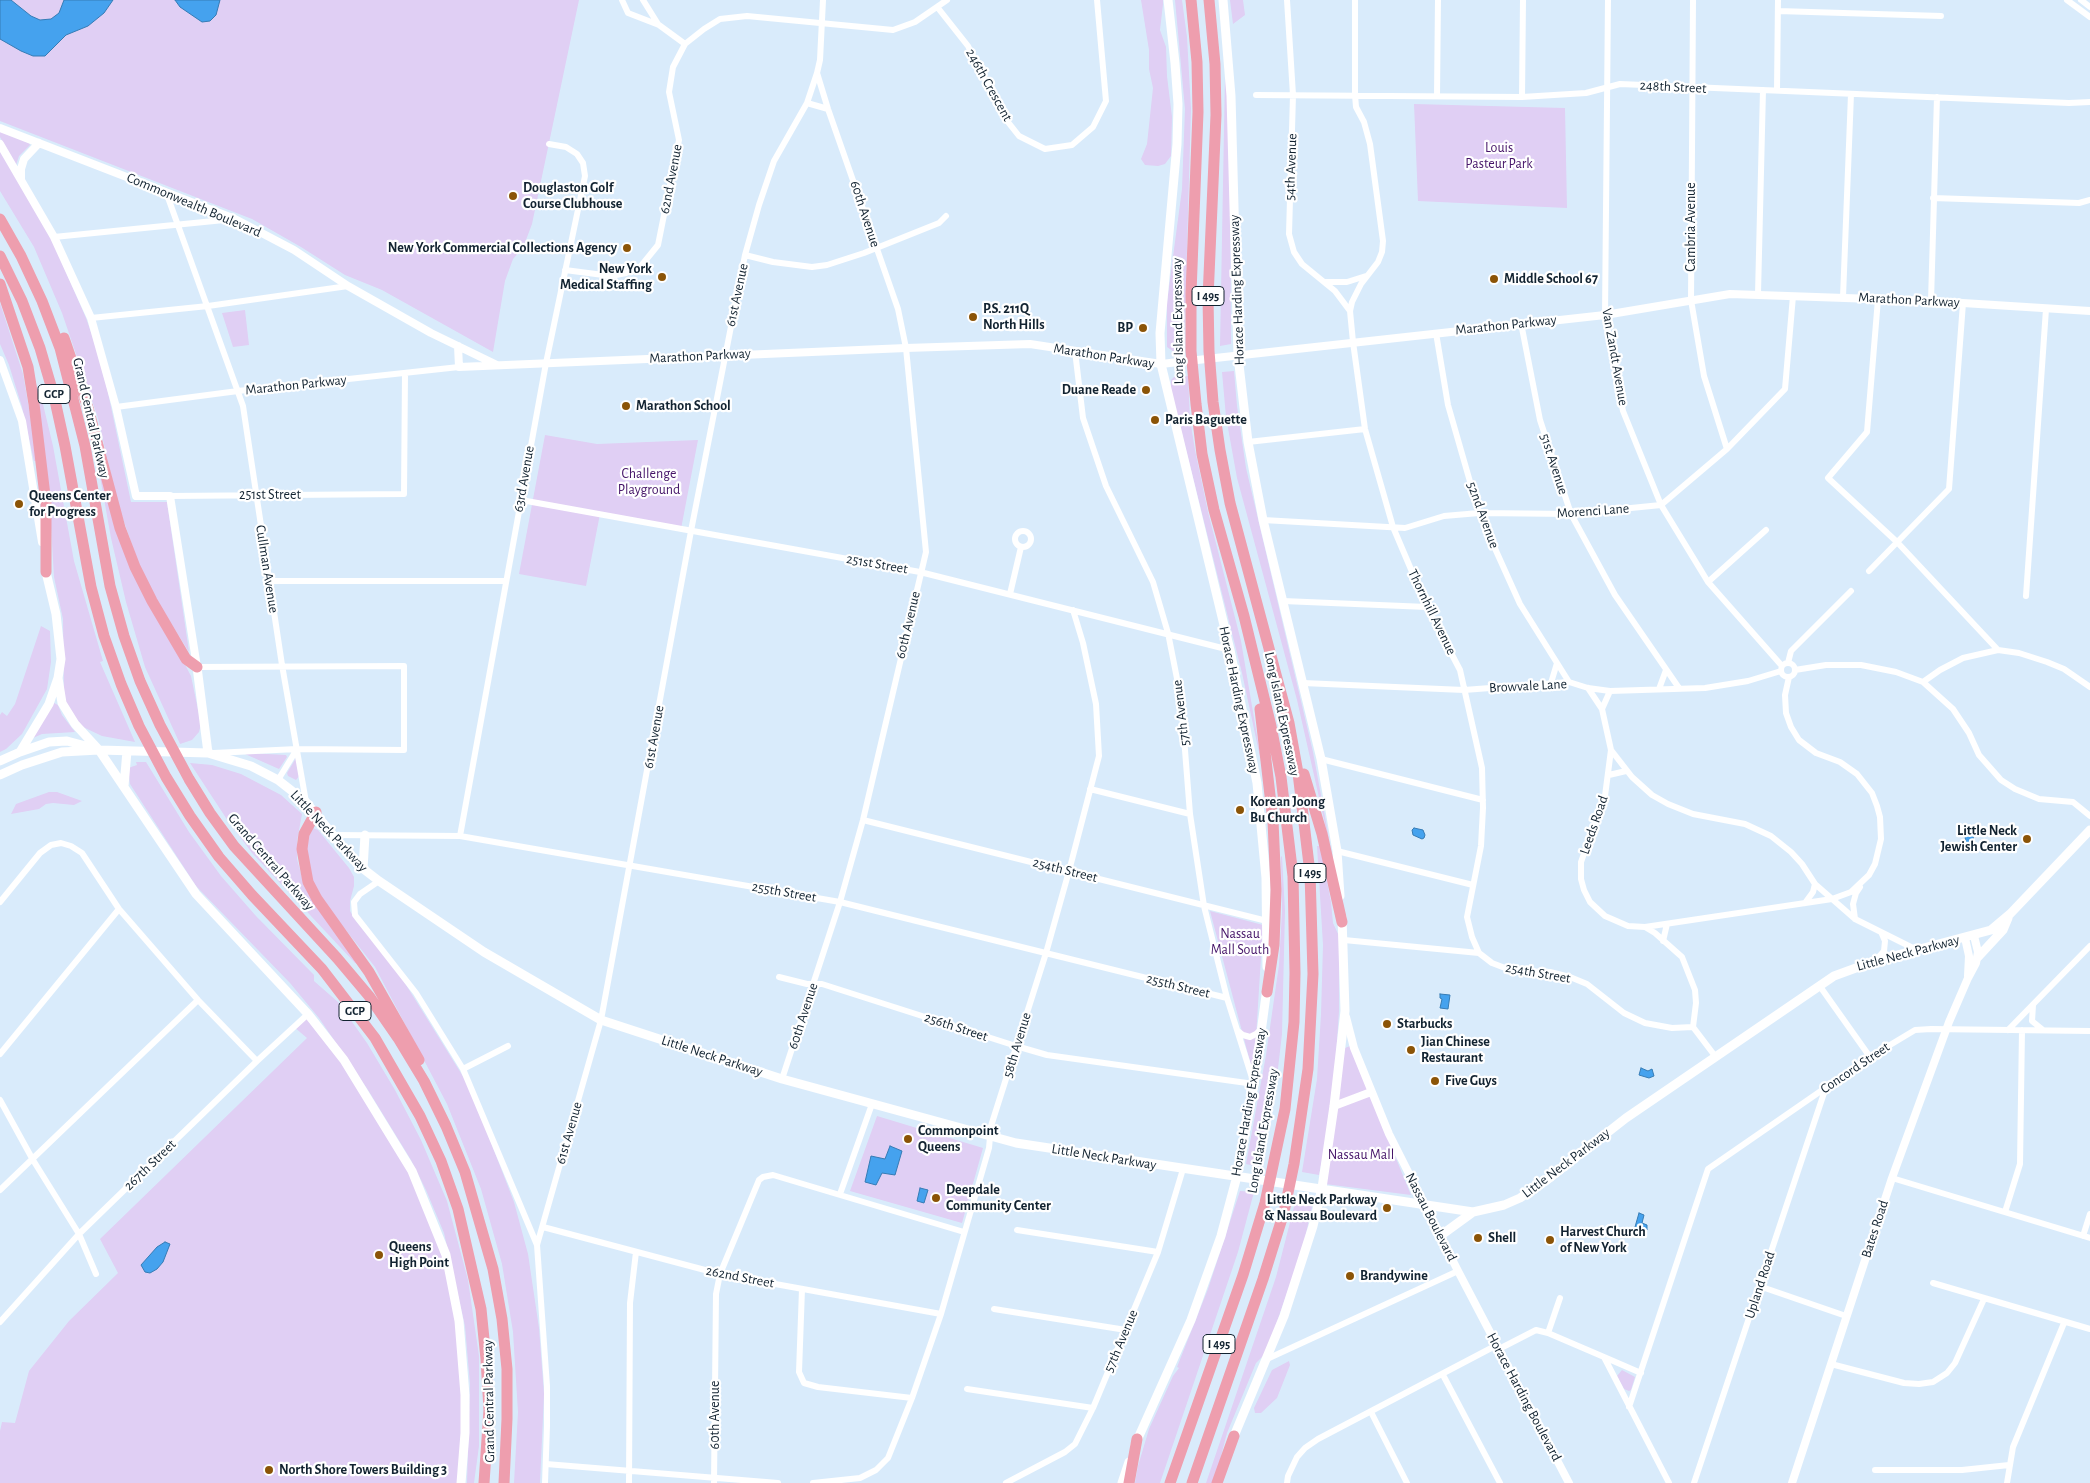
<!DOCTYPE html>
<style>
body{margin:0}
canvas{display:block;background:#d9ebfb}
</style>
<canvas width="2090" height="1483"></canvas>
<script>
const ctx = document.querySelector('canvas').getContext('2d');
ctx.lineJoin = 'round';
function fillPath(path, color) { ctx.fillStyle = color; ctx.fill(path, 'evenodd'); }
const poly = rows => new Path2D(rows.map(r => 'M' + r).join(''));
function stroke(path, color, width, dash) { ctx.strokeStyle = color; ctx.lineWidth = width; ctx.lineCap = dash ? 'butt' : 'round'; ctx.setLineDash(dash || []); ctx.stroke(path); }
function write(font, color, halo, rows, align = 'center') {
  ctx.font = font + ' "Alegreya Sans",sans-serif'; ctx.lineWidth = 4.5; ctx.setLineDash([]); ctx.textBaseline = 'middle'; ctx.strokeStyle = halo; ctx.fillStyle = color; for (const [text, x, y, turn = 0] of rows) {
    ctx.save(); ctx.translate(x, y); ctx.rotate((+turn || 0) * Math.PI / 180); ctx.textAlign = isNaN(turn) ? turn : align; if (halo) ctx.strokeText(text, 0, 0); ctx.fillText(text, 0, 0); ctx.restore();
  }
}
fillPath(poly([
 [0,0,579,0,532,224,523,248,513,259,505,281,493,352,382,290,345,275,301,247,252,219,0,121],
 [1141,0,1163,0,1163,4,1160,30,1166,47,1167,76,1172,117,1171,156,1165,164,1158,166,1145,165,1141,159,1147,144,1153,88,1149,69,1149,50],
 [1175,0,1182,0,1187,37,1191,109,1184,350,1174,352,1167,347,1167,302,1182,189,1185,109],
 [1230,0,1243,0,1245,15,1233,24],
 [1225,75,1229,113,1230,169,1231,344,1220,346],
 [1414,104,1565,108,1567,208,1418,201],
 [0,131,29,143,30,145,19,156,16,165,0,137],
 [0,151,52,240,86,318,94,341,107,388,131,502,167,502,189,652,154,596,139,565,118,504,98,418,62,313,34,247,0,191],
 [0,303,23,374,38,461,34,461,22,407,9,365,0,344],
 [245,310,249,345,233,347,222,313],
 [31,370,42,400,53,446,74,561,103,661,100,662,135,742,102,736,83,727,73,716,64,699,63,619,54,577,50,509],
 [1234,371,1237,406,1246,468,1313,752,1332,855,1297,700,1237,478,1226,417,1222,372],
 [1188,376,1190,419,1195,450,1208,512,1241,641,1263,771,1242,673,1171,390,1171,380,1174,377],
 [545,435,597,444,698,440,681,529,600,514,586,586,519,574],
 [101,470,125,551,191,676,201,724,199,732,192,740,180,744,145,667,126,602,111,538,99,471],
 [41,626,50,631,51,662,47,689,22,734,6,749,0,752,0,715,2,712,7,716,15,704],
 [54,703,58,705,62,715,75,732,42,734,33,738],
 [248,753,286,755,287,757,279,769,245,754],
 [296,758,300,775,296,780,288,776,287,773],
 [136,762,146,762,189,832,221,876,256,916,314,975,314,981,338,1002,367,1043,395,1090,421,1140,447,1201,468,1280,479,1356,479,1446,474,1483,467,1483,470,1384,465,1326,444,1233,426,1190,411,1160,368,1090,319,1018,290,983,196,886,130,784,128,768,137,765],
 [190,763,212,765,241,774,281,795,302,814,297,841,297,859,303,881,360,965,355,963,252,853,226,818],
 [49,792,57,792,82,801,74,805,53,803,46,804,39,809,11,814,16,804],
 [313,828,318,830,349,868,354,877,354,886,350,901,350,911,356,921,398,972,469,1086,514,1202,528,1254,539,1328,544,1394,540,1483,514,1483,518,1412,513,1332,502,1264,481,1189,447,1104,375,967,315,891,305,853,309,830],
 [1317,846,1320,846,1331,902,1333,923,1339,936,1339,1011,1335,1072,1328,1131,1319,1175,1302,1172,1317,1079,1321,1014,1323,945],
 [1282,856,1285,911,1282,1034,1277,1077,1259,1167,1246,1164,1266,1055,1279,965,1282,911,1281,857],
 [1210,911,1263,925,1254,1069,1252,1069],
 [308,1014,396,1142,446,1255,462,1355,461,1483,0,1483,0,1431,2,1422,15,1423,29,1371,69,1321,118,1273,100,1239,307,1038,294,1027],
 [1350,1046,1411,1195,1325,1184,1345,1048],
 [877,1116,983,1148,962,1223,850,1191],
 [1240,1191,1254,1192,1238,1252,1160,1483,1135,1483,1138,1466,1149,1429,1173,1376,1179,1368,1177,1367,1208,1289],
 [1296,1199,1313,1202,1303,1247,1266,1353,1256,1363,1227,1433,1214,1483,1206,1483,1276,1277],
 [1289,1361,1290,1365,1277,1398,1261,1413,1255,1413,1254,1408,1272,1370],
 [1622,1370,1635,1377,1631,1390,1629,1391,1624,1389,1617,1376]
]), '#e0cff4');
const water = poly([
 [0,0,11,0,31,16,40,20,51,19,59,13,64,0,113,0,104,13,88,26,66,35,45,56,33,56,21,51,0,39,0,0],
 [175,0,220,0,216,15,210,21,202,22,180,7,175,0],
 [1414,828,1423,830,1425,835,1424,838,1422,839,1413,835,1412,830,1414,828],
 [1969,832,1973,834,1974,849,1966,849,1965,834,1969,832],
 [1440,994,1450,995,1448,1009,1440,1008,1442,999,1440,998,1440,994],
 [1641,1068,1648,1071,1652,1069,1654,1076,1649,1078,1639,1075,1641,1068],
 [890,1146,902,1151,895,1175,882,1173,876,1185,865,1182,871,1156,885,1159,890,1146],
 [920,1188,928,1190,924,1203,917,1201,920,1188],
 [1639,1213,1644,1215,1642,1223,1647,1225,1647,1230,1635,1227,1639,1213],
 [165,1242,170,1244,163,1262,157,1269,150,1273,145,1272,141,1265,157,1247,165,1242]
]);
fillPath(water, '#45a2ee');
stroke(water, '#367cb5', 1);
stroke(poly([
 [622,0,628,13,659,25,685,44],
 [643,0,658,24],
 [1287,0,1293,95,1289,234,1294,252,1302,264,1335,291,1350,311],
 [1355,0,1355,95,1356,107,1364,122,1370,144,1383,241,1382,252,1378,262,1361,284,1352,302,1350,311,1353,342,1365,429,1393,527,1427,607,1460,670,1482,768,1483,808,1481,846,1467,917,1472,937,1479,953],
 [1608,0,1605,315,1623,411,1661,505,1708,582,1782,666],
 [1693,0,1691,300,1704,376,1727,449],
 [2067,0,2090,17],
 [2081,0,2090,7],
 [938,8,968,46,1004,117,1019,136,1045,149,1072,145,1093,127,1106,101,1097,0],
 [1778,11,1941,16],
 [1777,90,1778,0],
 [1256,95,1522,97,1586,93,1620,84,2069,103,2090,102],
 [1437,96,1438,0],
 [1522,97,1523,0],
 [807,103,828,109],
 [166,192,243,406,282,665,306,802],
 [1933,198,2079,203,2090,200],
 [54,237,234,219],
 [745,255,773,262,812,267,827,265,864,253,939,223,946,216],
 [565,270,611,276,626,273,641,266,658,245,679,140,669,92,673,67,685,44,704,29,720,19,747,16,893,30,915,22,947,0],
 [1325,282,1347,282,1366,276],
 [1758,294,1763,90],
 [1843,297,1851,94],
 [1878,299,1867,432,1828,478,1897,542,1998,650],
 [1931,301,1937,97],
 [91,318,208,306,348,286],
 [1521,323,1540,420,1571,514,1615,595,1679,688],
 [1436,333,1448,405,1479,513,1520,604,1569,682],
 [116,407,238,391,459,367],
 [1248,442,1365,429],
 [170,496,404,494,405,374],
 [521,500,920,572,1230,650],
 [1263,520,1405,528,1444,516,1479,513,1571,514,1661,505,1727,449,1785,389,1793,296],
 '1015 539a8 8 0 1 1 16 0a8 8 0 1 1-16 0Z',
 [1869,571,1949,489,1963,303],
 [269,581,506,581],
 [1708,582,1766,530],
 [1010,594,1021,547],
 [2026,596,2046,309],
 [1283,601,1427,607],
 '1781 670a7 7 0 1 1 14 0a7 7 0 1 1-14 0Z',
 [1788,663,1791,651,1851,591],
 [197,667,404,666,404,750,297,749,214,753],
 [1795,670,1826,665,1861,665,1896,672,1923,682,1953,709,1969,733,1979,755,2001,780,2015,789,2039,799,2073,802,2090,816],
 [1923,682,1940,670,1963,658,1998,650,2019,653,2047,662,2064,669,2090,687],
 [1303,683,1464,690,1569,682,1588,688,1610,691,1705,688,1748,681,1781,671],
 [1551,683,1557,663],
 [1588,688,1602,709,1611,750,1605,796,1581,862,1581,879,1584,890,1590,902,1605,916,1628,926,1645,927,1655,933,1682,957,1695,990,1696,1003,1693,1027,1715,1056],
 [1659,689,1666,670],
 [1602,709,1610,691],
 [1611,750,1632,777,1652,795,1668,804,1693,814,1745,824,1771,836,1791,852,1802,864,1815,884,1855,919,1917,950],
 [1321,759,1483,800],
 [1609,775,1626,771],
 [278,780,297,749],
 [1090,789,1190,814],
 [863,820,1267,921],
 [334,835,460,836,840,902,1227,998],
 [460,836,546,363,585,176,583,163,577,154,566,147,549,144],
 [1337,851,1473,885],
 [379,881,360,894,354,902,355,915,416,993,463,1069,537,1245],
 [0,902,40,853,51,845,61,843,71,846,82,853,119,909,198,1000,257,1061],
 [1805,903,1813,892,1815,884],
 [1855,919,1853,904,1856,893,1860,887],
 [1645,927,1832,899,1851,892,1869,875,1875,864,1881,839,1880,817,1877,806,1872,793,1857,774,1840,762,1816,753,1799,740,1791,727,1786,713,1785,695,1789,677],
 [1344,940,1479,953,1492,963,1513,971,1550,972,1570,977,1587,984,1624,1013,1645,1023,1672,1028,1693,1027],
 [1663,941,1667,924],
 [1875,961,1884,951,1885,941,1882,934],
 [779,977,807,984,822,984,1016,1046,1047,1055,1254,1084,1227,998,1204,906,1190,814,1181,699,1168,633,1153,582,1106,486,1083,418,1075,351],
 [1819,985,1870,1057],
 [2033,1005,2032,1021,2043,1030],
 [2008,1030,2090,946],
 [1238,1031,1243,1035,1250,1037,1256,1034,1262,1028],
 [0,1054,119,909],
 [463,1069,508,1046],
 [782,1079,840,902,863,820,926,552,906,348,898,309,828,109,817,73],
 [0,1100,33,1160,79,1234,96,1274],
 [1892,1178,2090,1238],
 [0,1190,198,1000],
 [840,1194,872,1104],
 [2005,1212,2020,1164,2022,1030],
 [543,1227,720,1274,941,1314],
 [1017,1230,1158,1252],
 [2083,1236,2090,1214],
 [1933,1283,2090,1329],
 [1759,1286,1846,1316],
 [802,1289,799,1372,804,1383,818,1387,912,1398],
 [994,1309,1126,1330],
 [0,1322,79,1234,257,1061,308,1014],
 [1548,1333,1560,1298],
 [1499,1349,1536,1330,1548,1333,1604,1357,1669,1483],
 [1604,1357,1641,1373],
 [1267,1359,1458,1271],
 [1831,1364,1904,1383,1919,1384,1933,1382,1947,1373,1955,1363,1984,1299],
 [1443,1375,1500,1483],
 [967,1389,1093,1408],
 [1629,1407,1708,1169,1870,1057,1915,1030,1931,1029,2090,1031],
 [1371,1412,1407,1483],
 [546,1464,778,1483],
 [1875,1470,1962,1470,2009,1465],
 [545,1483,547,1426,547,1386,537,1245,601,1020,691,531,745,255,759,205,774,161,807,103,817,73,820,60,823,0],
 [629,1483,630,1303,636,1252],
 [714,1483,716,1294,720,1274,759,1180,763,1177,773,1175,964,1232],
 [813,1483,860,1478,876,1470,888,1458,912,1398,941,1314,989,1148,991,1126,1046,953,1069,871,1099,756,1096,704,1083,643,1073,610],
 [1006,1483,1065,1452,1075,1444,1093,1408,1158,1252,1183,1169],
 [1287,1483,1288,1476,1297,1457,1305,1448,1318,1439,1497,1345],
 [1694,1483,1826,1087],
 [2007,1483,2013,1447,2064,1323]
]), '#fff', 6);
stroke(poly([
 [0,128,235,219,294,250,348,286,431,333,497,365],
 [0,144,54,237,91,318,116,407,136,496,170,496,197,667],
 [21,179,21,169,24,159,39,143],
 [458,346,459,367,906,348,1030,344,1161,364,1605,315,1730,294,1931,301,2090,311],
 [0,360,22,421,42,542],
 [1965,938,1969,956,1968,976],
 [1346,1017,1354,1048,1389,1134,1458,1271,1569,1483],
 [1334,1106,1371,1092],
 [1792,1483,1892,1178,1949,1022,1968,978,1976,963,1978,952,1974,936]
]), '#fff', 8);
stroke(poly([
 [1168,0,1175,63,1178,104,1177,144,1160,333,1161,364,1230,650,1257,783,1266,878,1267,967],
 [1223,0,1231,96,1238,356,1248,442,1263,520,1321,759,1337,851,1340,896],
 [197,667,208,753],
 [58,678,62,703,75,724,99,750,196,894,308,1014,344,1060,412,1171,446,1255,459,1321,465,1395,465,1433,461,1483],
 [20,752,49,704,58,678,61,659,56,614,46,572],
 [0,761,20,752,49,742,67,741,97,749],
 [0,775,22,765,62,752,99,750,208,753,251,766,278,780,306,802,357,864,379,881,484,952,601,1020,782,1079,1016,1143,1473,1212,1504,1205,1520,1198,1547,1180,1626,1118,1834,976,1875,961,1991,930,2010,914,2090,830],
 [124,786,127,751],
 [363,869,365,835],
 [1978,957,2003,930,2008,918],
 [1440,1236,1473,1212],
 [1232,1441,1284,1316,1313,1226,1322,1188,1334,1106,1345,1011,1342,917],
 [1135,1445,1191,1320,1221,1236,1237,1176,1254,1084,1267,988],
 [1122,1483,1129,1462]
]), '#fff', 9);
stroke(poly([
 [0,219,21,256,42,301,60,348,85,446,110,586,124,636,140,681,160,725,189,779,210,813,234,846,337,958,369,996,398,1038,424,1081,446,1126,465,1172,493,1269,502,1319,507,1369,507,1419,504,1483],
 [0,256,22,301,40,348,54,396,65,446,91,587,104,636,121,684,139,726,166,777,190,816,219,857,252,895,322,969,375,1038,420,1116,441,1161,458,1209,481,1309,486,1359,489,1410,484,1483],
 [0,284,28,367,34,404,46,504,46,572],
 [64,338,88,408,120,528,135,567,152,601,186,659,197,667],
 [1260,709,1273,821,1276,890,1274,945,1267,992],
 [1304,774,1322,834,1342,922],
 [316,812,304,834,302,849,308,882,317,899,369,972,419,1060],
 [1129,1483,1137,1439],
 [1170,1483,1243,1275,1265,1203,1285,1109,1294,1022,1295,973,1293,876,1281,777,1271,726,1244,616,1214,510,1202,454,1196,404,1191,351,1191,293,1198,112,1197,62,1191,0],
 [1192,1483,1263,1279,1284,1212,1294,1164,1308,1069,1313,974,1310,873,1298,773,1289,723,1230,503,1220,450,1213,402,1209,351,1208,298,1216,115,1215,64,1209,0],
 [1217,1483,1234,1436]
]), '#ee9eae', 11);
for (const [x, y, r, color] of [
 [513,196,5,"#8b5407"],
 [627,248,5,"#8b5407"],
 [662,277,5,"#8b5407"],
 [1494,279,5,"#8b5407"],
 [973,317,5,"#8b5407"],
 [1143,328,5,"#8b5407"],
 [1146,390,5,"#8b5407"],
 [626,406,5,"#8b5407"],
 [1155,420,5,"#8b5407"],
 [19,504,5,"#8b5407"],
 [1240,810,5,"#8b5407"],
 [2027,839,5,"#8b5407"],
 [1387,1024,5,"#8b5407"],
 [1411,1050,5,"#8b5407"],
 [1435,1081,5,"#8b5407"],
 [908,1139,5,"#8b5407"],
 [936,1198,5,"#8b5407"],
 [1387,1208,5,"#8b5407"],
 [1478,1238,5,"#8b5407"],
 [1550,1240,5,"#8b5407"],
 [379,1255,5,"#8b5407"],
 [1350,1276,5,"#8b5407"],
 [269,1470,5,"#8b5407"]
]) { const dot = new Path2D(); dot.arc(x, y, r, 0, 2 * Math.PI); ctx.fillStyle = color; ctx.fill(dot); stroke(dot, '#fff', 2); }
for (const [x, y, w] of [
 [1208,296,32],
 [54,394,32],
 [1310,873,32],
 [355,1011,32],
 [1219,1344,32]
]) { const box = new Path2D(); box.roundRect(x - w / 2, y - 9.5, w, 19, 4); ctx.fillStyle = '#fff'; ctx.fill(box); stroke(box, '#122331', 1); }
write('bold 12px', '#122331', null, [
 ["I 495",1208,296],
 ["GCP",54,394],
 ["I 495",1310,873],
 ["GCP",355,1011],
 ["I 495",1219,1344]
]);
write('14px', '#122331', '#fff', [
 ["246th Crescent",989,85,61],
 ["248th Street",1673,87,3],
 ["54th Avenue",1291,167,-88],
 ["62nd Avenue",671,179,-79],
 ["Commonwealth Boulevard",194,205,23],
 ["60th Avenue",865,214,72],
 ["Cambria Avenue",1691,227,-90],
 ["Horace Harding Expressway",1237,290,-92],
 ["61st Avenue",737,295,-78],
 ["Marathon Parkway",1909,300,3],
 ["Long Island Expressway",1178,321,-91],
 ["Marathon Parkway",1506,325,-6],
 ["Marathon Parkway",700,356,-3],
 ["Marathon Parkway",1104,356,9],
 ["Van Zandt Avenue",1615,357,80],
 ["Marathon Parkway",296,385,-6],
 ["Grand Central Parkway",91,418,77],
 ["51st Avenue",1554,464,72],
 ["63rd Avenue",524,479,-80],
 ["251st Street",270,495],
 ["Morenci Lane",1593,511,-4],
 ["52nd Avenue",1483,515,70],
 ["251st Street",877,564,10],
 ["Cullman Avenue",267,569,81],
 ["Thornhill Avenue",1432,612,64],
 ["60th Avenue",908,625,-77],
 ["Browvale Lane",1528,686,-3],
 ["Horace Harding Expressway",1239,700,78],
 ["57th Avenue",1181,713,-97],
 ["Long Island Expressway",1282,714,78],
 ["61st Avenue",654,737,-80],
 ["Leeds Road",1594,825,-71],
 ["Little Neck Parkway",329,831,47],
 ["Grand Central Parkway",271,862,49],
 ["254th Street",1065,870,14],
 ["255th Street",784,892,10],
 ["Little Neck Parkway",1908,953,-15],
 ["254th Street",1538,973,10],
 ["255th Street",1178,986,14],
 ["60th Avenue",803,1016,-72],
 ["256th Street",956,1027,18],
 ["58th Avenue",1017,1045,-73],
 ["Little Neck Parkway",712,1056,18],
 ["Concord Street",1855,1068,-34],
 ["Horace Harding Expressway",1249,1102,-80],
 ["Long Island Expressway",1263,1131,-80],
 ["61st Avenue",569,1133,-74],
 ["Little Neck Parkway",1104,1157,9],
 ["Little Neck Parkway",1566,1163,-37],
 ["267th Street",150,1165,-44],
 ["Nassau Boulevard",1431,1217,63],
 ["Bates Road",1875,1229,-72],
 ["262nd Street",740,1277,11],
 ["Upland Road",1760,1285,-72],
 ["57th Avenue",1121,1341,-67],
 ["Horace Harding Boulevard",1524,1397,62],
 ["Grand Central Parkway",489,1401,-91],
 ["60th Avenue",715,1415,-90]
]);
write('14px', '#451468', '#fff', [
 ["Louis",1499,148],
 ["Pasteur Park",1499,164],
 ["Challenge",649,474],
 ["Playground",649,490],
 ["Nassau",1240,934],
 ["Mall South",1240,950],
 ["Nassau Mall",1361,1155]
]);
write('bold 14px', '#122331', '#fff', [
 ["Douglaston Golf",523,188],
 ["Course Clubhouse",523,204],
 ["New York Commercial Collections Agency",617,248,"right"],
 ["New York",652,269,"right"],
 ["Medical Staffing",652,285,"right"],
 ["Middle School 67",1504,279],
 ["P.S. 211Q",983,309],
 ["North Hills",983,325],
 ["BP",1133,328,"right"],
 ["Duane Reade",1136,390,"right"],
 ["Marathon School",636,406],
 ["Paris Baguette",1165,420],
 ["Queens Center",29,496],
 ["for Progress",29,512],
 ["Korean Joong",1250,802],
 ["Bu Church",1250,818],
 ["Little Neck",2017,831,"right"],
 ["Jewish Center",2017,847,"right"],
 ["Starbucks",1397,1024],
 ["Jian Chinese",1421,1042],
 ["Restaurant",1421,1058],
 ["Five Guys",1445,1081],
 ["Commonpoint",918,1131],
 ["Queens",918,1147],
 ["Deepdale",946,1190],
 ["Community Center",946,1206],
 ["Little Neck Parkway",1377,1200,"right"],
 ["& Nassau Boulevard",1377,1216,"right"],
 ["Harvest Church",1560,1232],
 ["of New York",1560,1248],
 ["Shell",1488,1238],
 ["Queens",389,1247],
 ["High Point",389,1263],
 ["Brandywine",1360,1276],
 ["North Shore Towers Building 3",279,1470]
], 'left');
</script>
